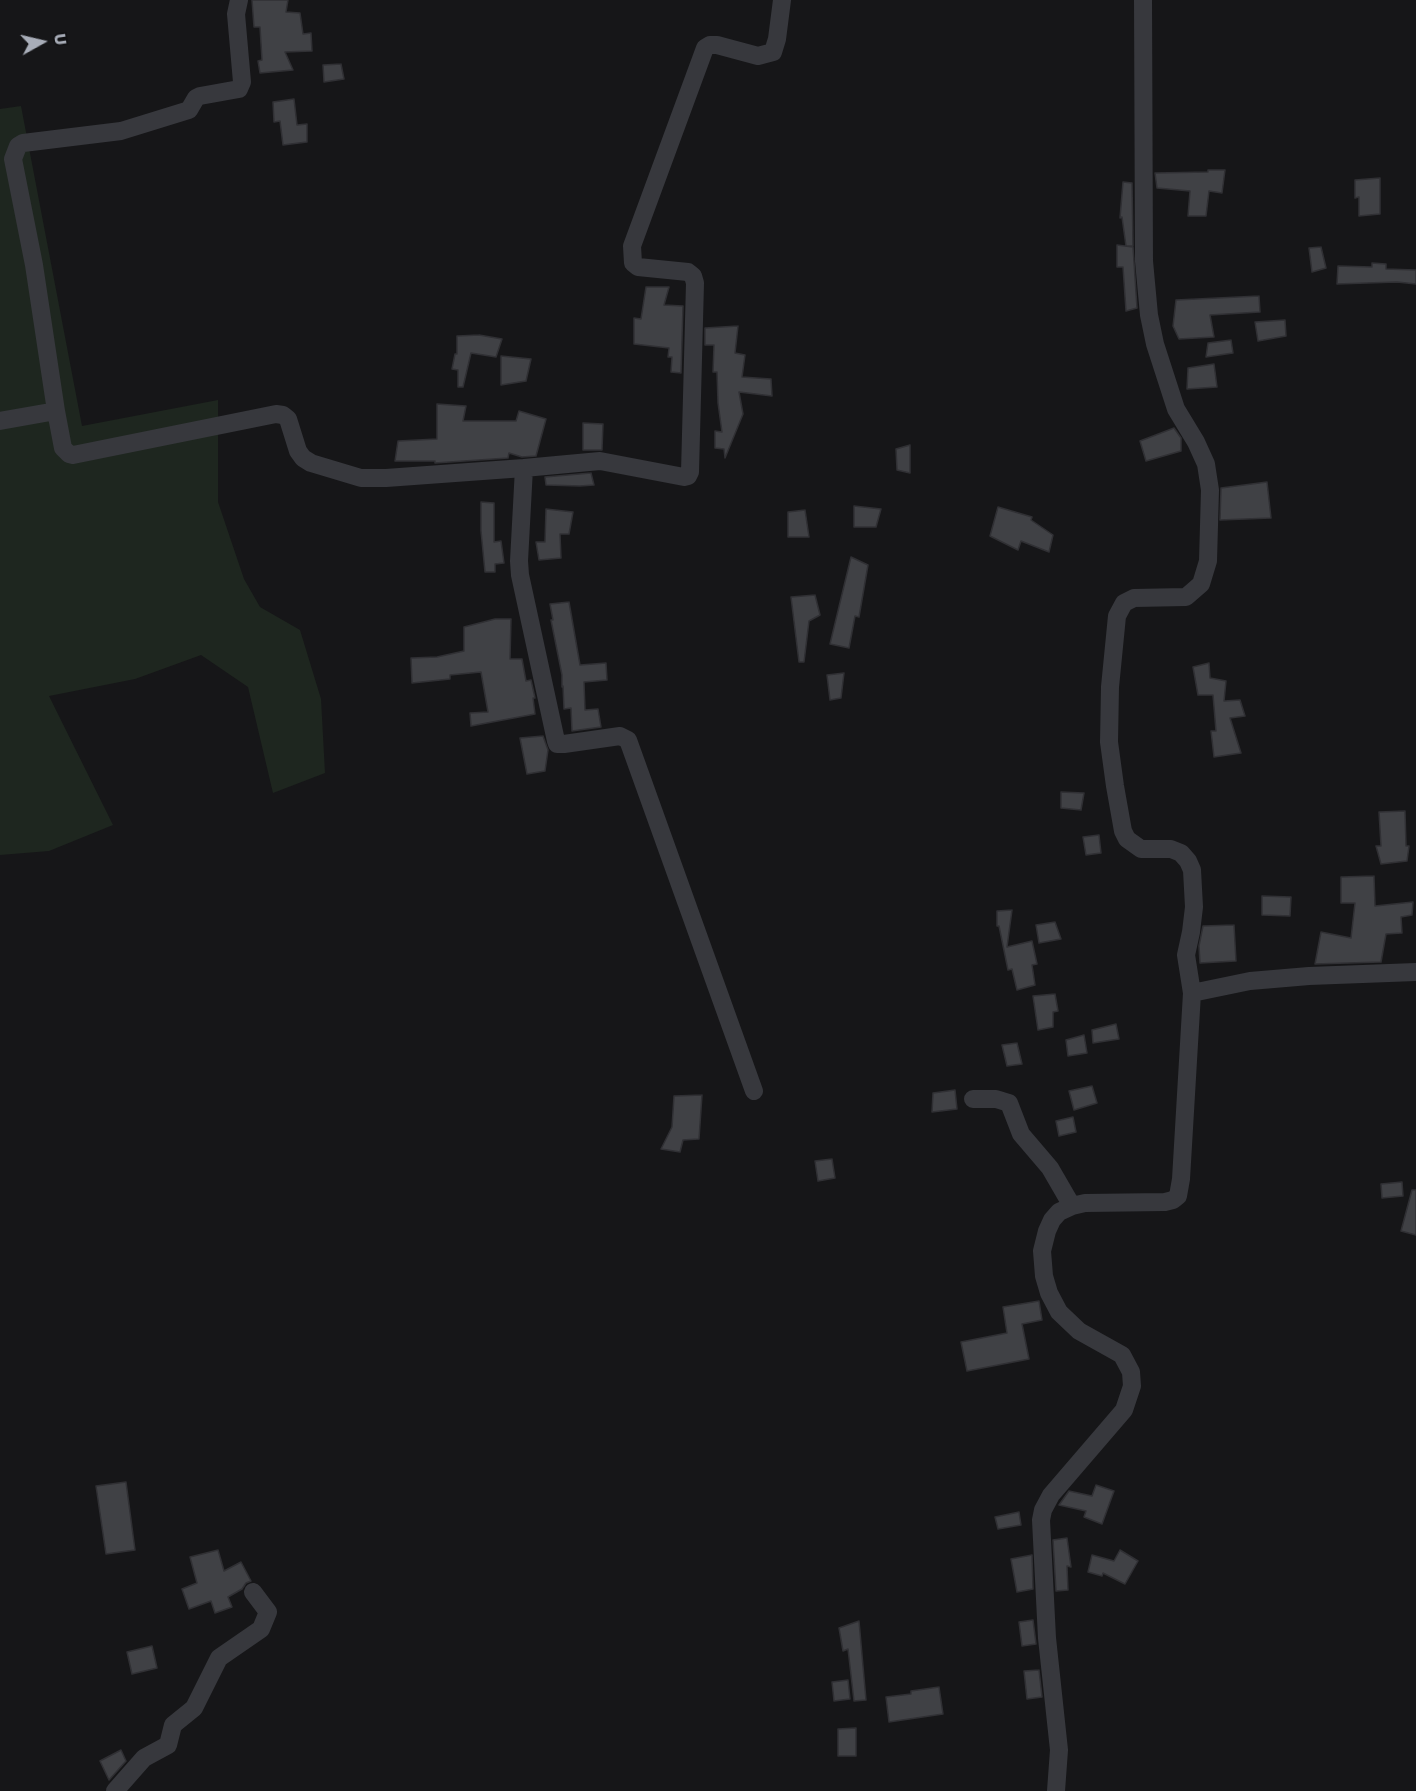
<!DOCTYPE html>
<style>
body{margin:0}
#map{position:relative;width:1416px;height:1791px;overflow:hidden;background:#161618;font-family:Poppins,sans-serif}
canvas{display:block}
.north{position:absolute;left:12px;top:12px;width:60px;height:60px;-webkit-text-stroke:4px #111113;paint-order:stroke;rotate:82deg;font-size:16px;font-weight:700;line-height:24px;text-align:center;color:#a8adb8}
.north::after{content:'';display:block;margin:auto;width:21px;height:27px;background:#a8adb8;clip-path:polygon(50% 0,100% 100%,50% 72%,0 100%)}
</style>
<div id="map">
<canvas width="1416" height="1791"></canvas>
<div class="north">U</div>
</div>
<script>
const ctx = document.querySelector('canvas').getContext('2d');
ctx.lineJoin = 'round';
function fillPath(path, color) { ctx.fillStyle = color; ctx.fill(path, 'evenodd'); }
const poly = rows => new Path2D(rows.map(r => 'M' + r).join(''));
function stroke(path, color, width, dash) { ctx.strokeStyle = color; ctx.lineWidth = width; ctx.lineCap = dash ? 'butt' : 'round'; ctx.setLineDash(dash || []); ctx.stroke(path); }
fillPath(poly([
 [21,106,82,426,218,400,218,502,244,579,260,607,300,630,321,699,325,773,273,793,248,687,201,655,135,679,49,696,113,825,49,851,0,855,0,109]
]), '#1e261f');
const building = poly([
 [252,0,288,0,286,12,300,13,303,34,311,33,312,51,285,52,293,70,260,73,258,61,262,60,260,27,254,27,252,0],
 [341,64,344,79,324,82,323,65,341,64],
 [294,99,297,125,307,124,307,142,283,145,280,121,274,122,273,102,294,99],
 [1208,170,1225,170,1222,193,1209,191,1206,216,1188,216,1190,191,1157,188,1155,173,1208,172,1208,170],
 [1380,178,1380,214,1359,216,1359,197,1355,198,1355,180,1380,178],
 [1123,182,1132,183,1133,246,1126,246,1122,217,1120,218,1123,182],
 [1117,245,1133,247,1137,308,1126,311,1123,267,1117,267,1117,245],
 [1321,247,1326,268,1312,272,1309,248,1321,247],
 [1372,263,1386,264,1386,269,1416,270,1416,284,1397,282,1337,284,1338,266,1372,267,1372,263],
 [646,287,669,287,664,305,683,306,681,373,671,372,672,357,668,357,669,348,634,344,634,318,641,319,646,287],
 [1259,296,1260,312,1210,315,1214,337,1179,339,1173,326,1176,300,1259,296],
 [1285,320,1286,336,1258,341,1255,322,1285,320],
 [738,326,735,353,745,355,742,377,771,379,772,396,739,392,743,414,725,458,724,449,715,448,715,431,722,432,718,403,717,372,713,372,714,345,705,345,705,328,738,326],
 [479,335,502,339,496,357,471,353,463,387,458,387,458,370,452,369,455,354,457,354,457,336,479,335],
 [1231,340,1233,353,1206,357,1208,343,1231,340],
 [501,356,531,359,526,381,501,385,501,356],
 [1214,364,1217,387,1187,389,1188,368,1214,364],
 [437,404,466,406,463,421,516,421,519,411,546,419,536,456,522,457,509,453,508,458,435,463,435,461,395,461,398,441,437,439,437,404],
 [583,423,603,424,602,450,583,450,583,423],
 [1174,428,1181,438,1181,451,1146,461,1140,441,1174,428],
 [910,445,910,473,897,470,896,449,910,445],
 [591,473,594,485,580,486,546,485,545,477,591,473],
 [1267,482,1271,518,1220,520,1221,488,1267,482],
 [481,502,494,503,494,542,501,541,504,563,495,564,495,572,485,572,481,531,481,502],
 [854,506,881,509,876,527,854,527,854,506],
 [998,507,1032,517,1031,520,1053,535,1049,552,1021,541,1018,550,990,536,998,507],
 [546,509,573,512,569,534,560,534,561,558,539,560,536,542,545,542,546,509],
 [805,510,809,537,788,537,788,512,805,510],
 [851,557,868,565,859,617,855,616,849,648,830,644,851,557],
 [815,595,820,615,809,621,804,662,799,662,791,597,815,595],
 [569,602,580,665,606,663,607,680,584,682,585,710,598,709,601,727,572,731,571,708,564,709,563,686,562,687,562,675,551,620,553,620,550,604,569,602],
 [495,619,511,619,510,659,522,659,526,681,531,680,535,698,533,698,535,714,471,726,470,713,488,712,481,672,450,675,450,679,412,683,411,658,437,657,464,651,464,627,495,619],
 [1209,663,1210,678,1226,681,1224,701,1240,700,1245,716,1230,718,1241,753,1214,757,1211,731,1216,731,1213,695,1198,695,1193,667,1209,663],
 [844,673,841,698,830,700,827,675,844,673],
 [543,736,548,750,545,771,527,774,520,738,543,736],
 [1061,792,1084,793,1081,810,1061,808,1061,792],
 [1405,811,1406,846,1409,846,1407,861,1381,864,1376,846,1381,846,1379,812,1405,811],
 [1099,835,1101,853,1086,855,1083,837,1099,835],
 [1374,876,1375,906,1413,902,1412,915,1401,917,1402,933,1386,934,1381,962,1315,964,1321,932,1351,938,1355,903,1341,903,1341,877,1374,876],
 [1262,896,1291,897,1290,916,1262,915,1262,896],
 [1012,910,1007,947,1032,941,1037,964,1032,965,1035,985,1017,990,1012,969,1008,970,999,926,997,926,997,911,1012,910],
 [1055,922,1061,939,1039,943,1036,925,1055,922],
 [1234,925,1236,961,1200,963,1199,946,1203,926,1234,925],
 [1055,994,1058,1011,1053,1012,1053,1027,1038,1030,1033,996,1055,994],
 [1116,1024,1119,1039,1093,1043,1092,1030,1116,1024],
 [1084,1035,1087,1053,1068,1056,1066,1040,1084,1035],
 [1017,1043,1022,1064,1007,1066,1002,1045,1017,1043],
 [1092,1086,1097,1103,1074,1110,1069,1091,1092,1086],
 [955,1090,957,1109,932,1112,933,1093,955,1090],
 [702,1095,699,1139,683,1140,680,1152,661,1149,672,1127,674,1096,702,1095],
 [1073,1117,1076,1132,1059,1136,1056,1121,1073,1117],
 [832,1159,835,1178,818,1181,815,1161,832,1159],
 [1402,1182,1403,1196,1382,1198,1381,1184,1402,1182],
 [1412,1190,1416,1190,1416,1235,1401,1231,1412,1190],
 [1039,1301,1042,1320,1022,1324,1029,1359,967,1371,961,1342,1007,1333,1003,1307,1039,1301],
 [126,1482,135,1550,106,1554,96,1486,126,1482],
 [1096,1485,1114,1491,1102,1524,1084,1517,1086,1511,1059,1505,1069,1491,1092,1496,1096,1485],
 [1019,1512,1021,1525,998,1529,995,1517,1019,1512],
 [1067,1538,1071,1567,1067,1566,1068,1590,1056,1591,1053,1540,1067,1538],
 [218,1550,224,1571,241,1562,251,1581,246,1583,242,1589,228,1597,232,1607,215,1613,211,1601,189,1609,182,1589,197,1583,190,1557,218,1550],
 [1120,1550,1138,1561,1125,1584,1103,1573,1102,1576,1088,1572,1092,1555,1114,1561,1120,1550],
 [1032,1555,1033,1589,1017,1592,1011,1559,1032,1555],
 [1033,1620,1036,1644,1022,1646,1019,1622,1033,1620],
 [859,1621,866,1700,854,1701,848,1649,843,1651,839,1628,859,1621],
 [152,1646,157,1668,132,1674,127,1652,152,1646],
 [1039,1670,1042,1697,1027,1699,1024,1671,1039,1670],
 [848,1680,850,1699,834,1701,832,1682,848,1680],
 [939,1687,943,1714,889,1722,886,1697,911,1694,911,1691,939,1687],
 [856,1728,856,1756,838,1756,838,1729,856,1728],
 [121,1750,126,1761,109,1780,100,1761,121,1750]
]);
fillPath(building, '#404145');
stroke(building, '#303034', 1.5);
stroke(poly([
 [1143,0,1144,261,1149,315,1155,344,1176,409,1196,442,1206,464,1210,490,1208,561,1201,584,1186,597,1134,598,1124,603,1117,616,1110,687,1109,742,1115,786,1123,831,1127,839,1141,849,1171,849,1181,853,1188,861,1192,870,1194,907,1191,932,1186,955,1192,993,1250,981,1309,976,1416,972],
 [56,411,63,448,69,454,73,455,276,414,283,415,288,419,298,451,303,458,311,463,361,478,386,478,524,468],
 [0,421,56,411,34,265,13,159,18,146,23,143,121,131,189,110,196,98,200,96,239,89,242,82,236,14,239,0],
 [754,1091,628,740,620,736,564,744,557,744,556,741,520,575,519,561,524,468,600,461,684,477,688,476,690,472,695,283,693,276,688,272,638,267,633,263,632,246,705,48,710,45,717,45,758,56,773,52,777,39,782,0],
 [973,1099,996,1099,1009,1103,1021,1134,1050,1168,1072,1206],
 [115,1791,144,1758,168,1745,173,1725,194,1708,219,1658,261,1629,268,1612,253,1592],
 [1056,1791,1059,1750,1047,1638,1041,1520,1043,1510,1051,1495,1124,1410,1132,1386,1131,1372,1122,1355,1079,1331,1059,1312,1049,1293,1044,1276,1042,1251,1047,1231,1052,1220,1059,1212,1072,1206,1085,1203,1165,1202,1173,1200,1178,1196,1181,1179,1192,993]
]), '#37383d', 18);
</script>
